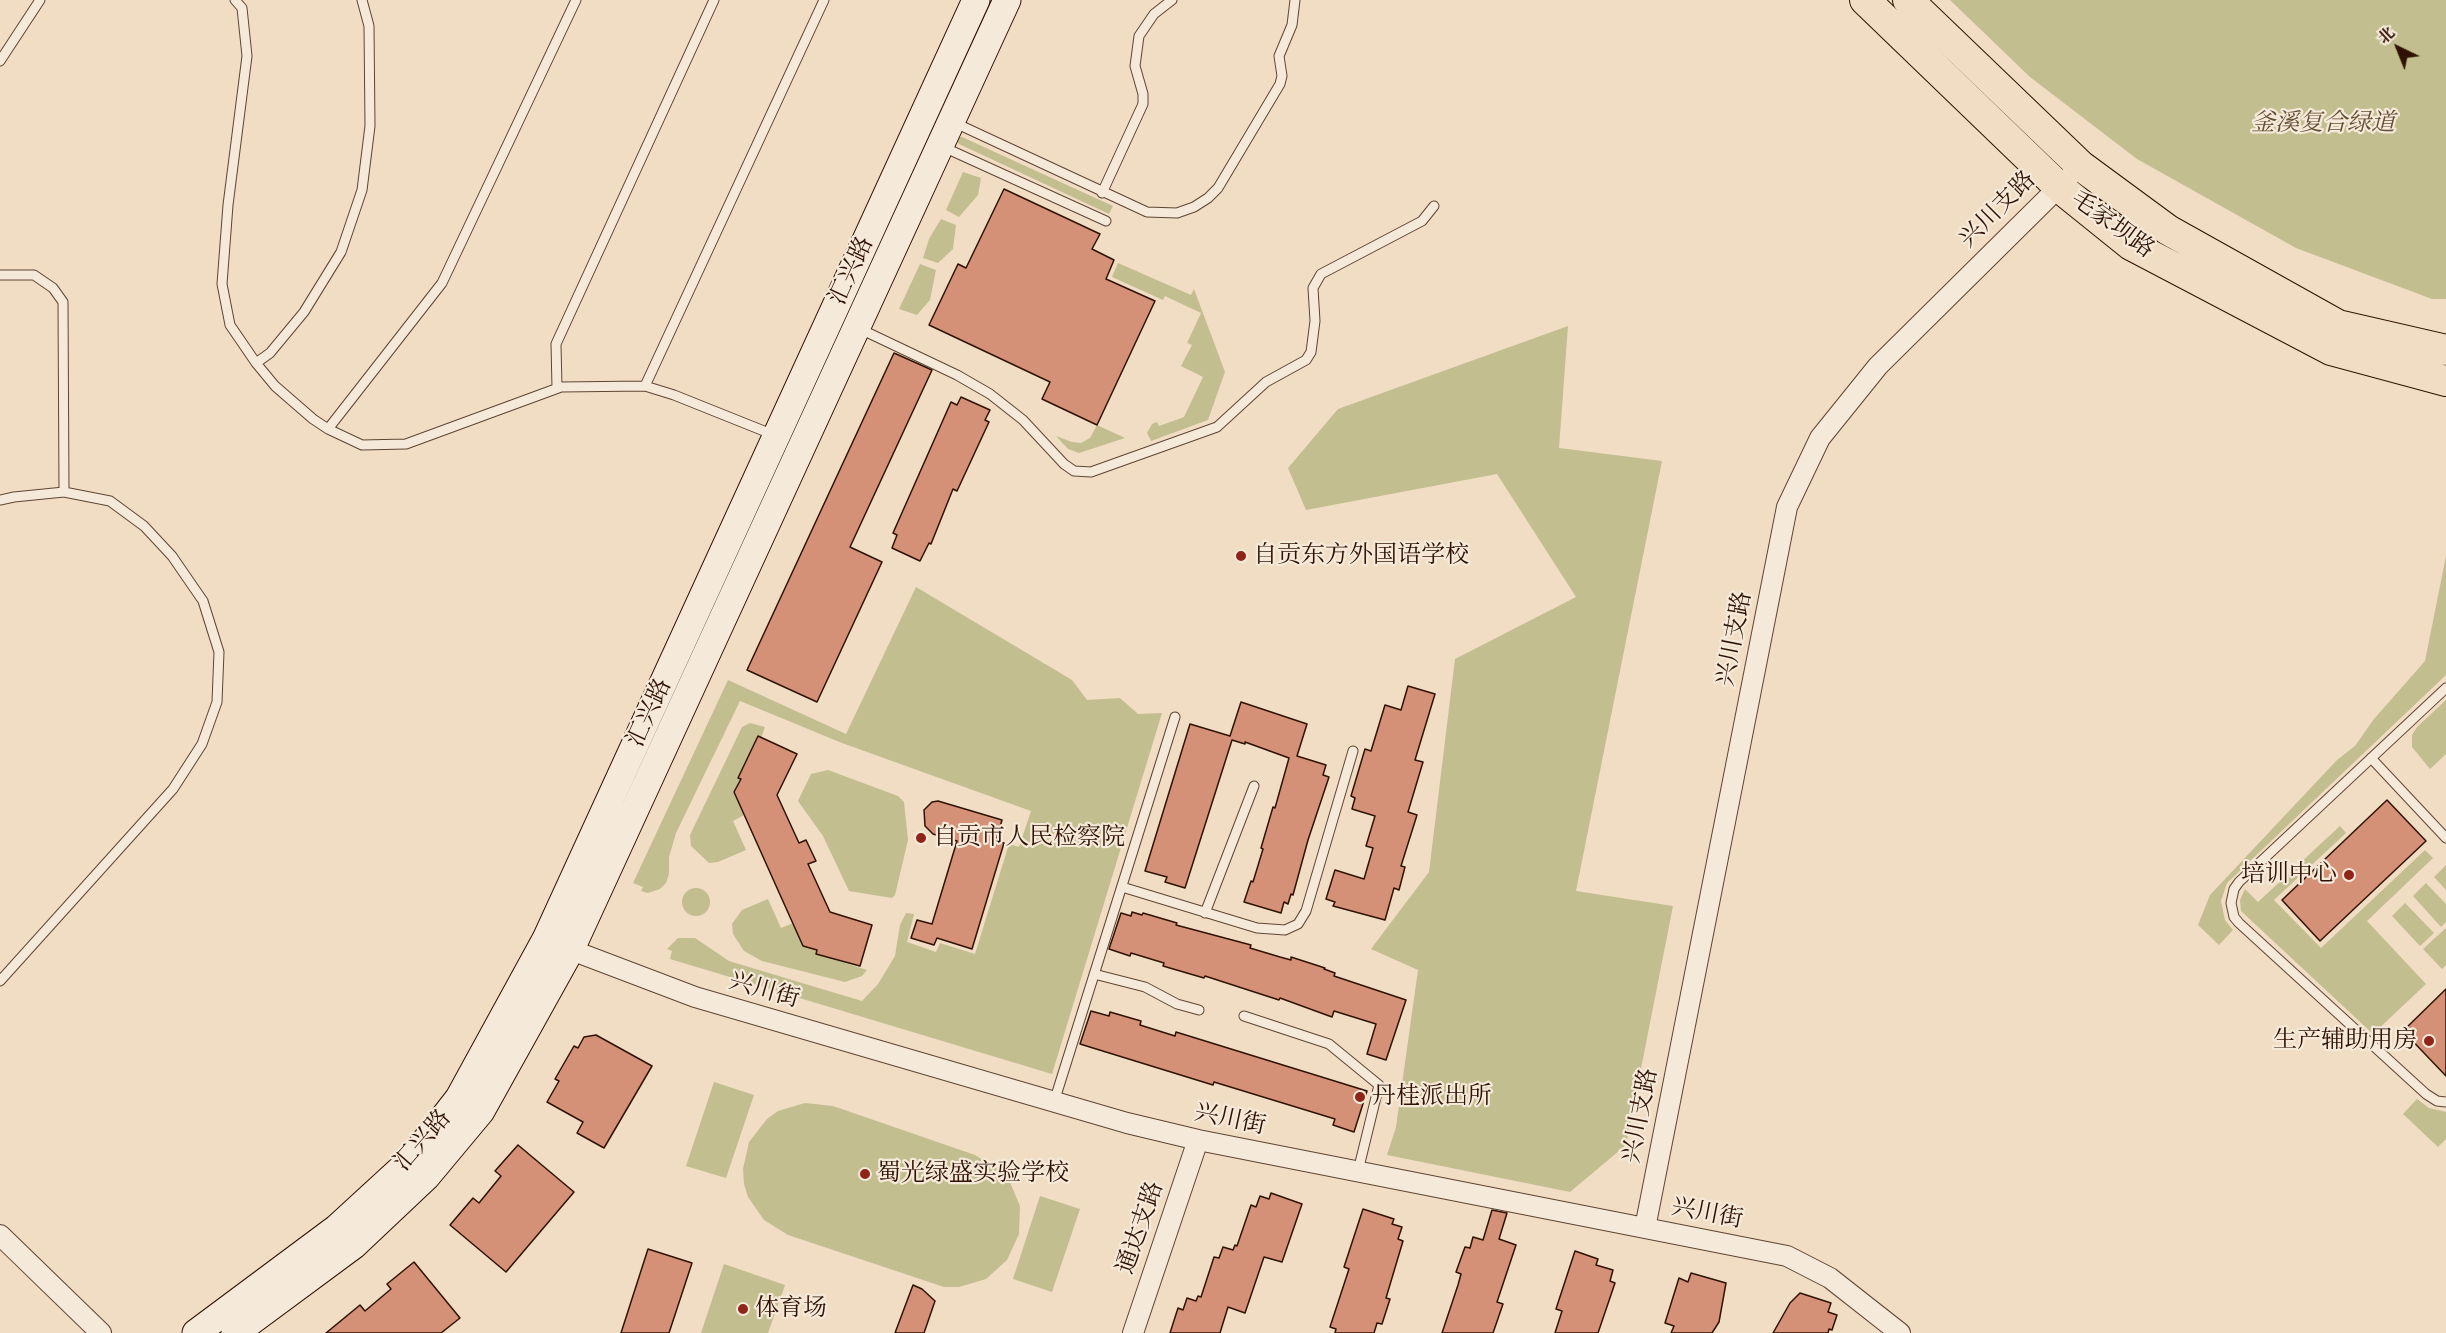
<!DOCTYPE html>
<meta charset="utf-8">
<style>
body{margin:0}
#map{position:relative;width:2446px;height:1333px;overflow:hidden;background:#f0ddc4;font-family:"Gentium Book Plus","Noto Serif SC",serif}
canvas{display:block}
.north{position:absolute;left:2368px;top:18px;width:60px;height:60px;-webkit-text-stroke:4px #f5e9d9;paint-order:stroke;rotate:317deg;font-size:16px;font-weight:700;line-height:24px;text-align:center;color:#2f1202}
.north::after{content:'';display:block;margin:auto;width:21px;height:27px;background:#2f1202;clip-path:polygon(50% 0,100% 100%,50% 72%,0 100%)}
</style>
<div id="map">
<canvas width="2446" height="1333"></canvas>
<div class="north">北</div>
</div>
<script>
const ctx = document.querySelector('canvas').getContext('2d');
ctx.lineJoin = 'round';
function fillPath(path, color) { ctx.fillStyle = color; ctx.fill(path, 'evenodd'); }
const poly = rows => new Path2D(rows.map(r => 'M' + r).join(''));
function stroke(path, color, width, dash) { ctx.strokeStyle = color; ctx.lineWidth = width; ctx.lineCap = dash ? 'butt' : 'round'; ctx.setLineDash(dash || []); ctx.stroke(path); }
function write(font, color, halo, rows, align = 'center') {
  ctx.font = font + ' "Gentium Book Plus","Noto Serif SC",serif'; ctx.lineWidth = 4.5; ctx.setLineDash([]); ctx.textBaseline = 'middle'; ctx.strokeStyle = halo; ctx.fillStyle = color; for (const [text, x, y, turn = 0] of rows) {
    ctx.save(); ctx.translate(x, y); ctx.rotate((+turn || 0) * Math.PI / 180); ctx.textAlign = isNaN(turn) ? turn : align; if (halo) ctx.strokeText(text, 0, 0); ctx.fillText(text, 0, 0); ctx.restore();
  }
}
fillPath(poly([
 [1950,0,2446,0,2446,299,2432,299,2296,248,2137,159,2030,77],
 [958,137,962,137,1113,206,1109,214,959,144,956,140],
 [963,172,981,178,978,195,959,217,946,210],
 [941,219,956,225,953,249,938,263,923,258,929,239],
 [1118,263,1191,295,1194,289,1225,372,1208,420,1151,441,1147,433,1152,424,1157,422,1159,426,1184,417,1203,377,1181,366,1192,345,1187,343,1201,313,1165,296,1163,300,1112,277],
 [920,264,936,270,930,300,917,315,899,309],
 [1568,326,1559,448,1662,461,1576,891,1673,906,1626,1145,1570,1192,1387,1155,1396,1127,1418,970,1371,949,1429,872,1455,659,1576,597,1497,474,1306,510,1288,468,1338,409],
 [1097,425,1125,438,1079,453,1068,449,1056,436,1072,442,1081,443,1090,438],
 [2446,556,2446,675,2227,883,2221,901,2225,920,2233,930,2219,945,2198,925,2210,895,2337,760,2355,746,2374,719,2425,661],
 [916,587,1072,680,1087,700,1120,698,1138,714,1162,713,1052,1074,670,959,672,951,667,949,678,938,695,938,729,961,862,1001,878,984,895,956,900,925,906,913,914,914,907,942,936,952,940,943,975,954,1009,844,1019,847,1031,811,842,743,740,701,676,833,669,857,669,874,666,883,660,889,648,893,641,891,643,887,633,883,728,680,846,734],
 [2446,700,2446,754,2430,769,2412,747,2412,735,2417,727],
 [750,723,765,727,761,738,757,737,738,778,741,779,734,792,744,815,733,821,746,850,718,862,709,863,691,846,690,835,742,727],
 [828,770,898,796,904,802,908,840,895,895,892,898,849,891,823,836,798,801,811,774],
 [2340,826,2346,833,2274,900,2321,948,2425,850,2433,858,2367,921,2426,984,2373,1034,2241,911,2240,900,2245,889,2258,902],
 [2446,865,2446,890,2434,877],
 [2426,883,2446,904,2446,922,2441,927,2413,896],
 '682 902a14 14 0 1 1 28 0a14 14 0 1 1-28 0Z',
 [768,899,781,928,793,923,803,946,817,950,817,954,867,970,862,976,845,982,762,961,744,951,733,934,732,924,742,910],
 [2405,903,2434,933,2420,946,2392,916],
 [2446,928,2446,965,2442,969,2423,949],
 [714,1082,754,1095,726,1178,686,1166],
 [2417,1099,2429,1108,2446,1112,2446,1139,2438,1147,2403,1114],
 [805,1103,833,1106,975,1155,999,1170,1009,1180,1020,1206,1019,1234,1007,1260,986,1279,959,1287,944,1287,788,1235,764,1220,748,1197,744,1184,743,1169,749,1142,767,1119,778,1111],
 [1040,1196,1080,1209,1052,1292,1013,1279],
 [724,1264,785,1285,768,1333,701,1333]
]), '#c2be8f');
const building = poly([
 [1004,189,1100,234,1092,249,1114,260,1106,279,1155,301,1097,425,1042,399,1050,382,929,325,958,264,966,268,1004,189],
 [894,353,932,370,850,547,882,562,817,702,747,670,894,353],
 [961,397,990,410,985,420,989,422,957,491,953,489,931,544,929,543,920,561,892,548,897,535,893,533,951,402,957,405,961,397],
 [1408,686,1435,694,1415,760,1423,762,1408,812,1417,815,1401,866,1405,867,1399,890,1394,888,1385,920,1333,906,1335,902,1326,899,1335,870,1364,879,1373,848,1366,846,1375,816,1352,809,1355,798,1351,796,1365,749,1371,751,1385,705,1401,710,1408,686],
 [1241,702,1307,724,1297,756,1326,765,1323,775,1329,777,1308,840,1293,895,1291,894,1288,904,1284,902,1281,913,1244,902,1251,881,1253,882,1263,849,1261,848,1273,807,1275,808,1289,758,1245,742,1245,744,1232,740,1185,888,1165,882,1167,877,1145,871,1190,724,1230,736,1241,702],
 [758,736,797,754,777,795,799,843,806,840,816,861,808,864,830,912,872,925,860,966,816,954,817,950,803,946,734,792,741,779,738,778,758,736],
 [2387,800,2426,841,2320,941,2282,900,2387,800],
 [938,801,1002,820,996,841,1004,843,972,949,937,938,934,945,911,938,917,920,932,924,957,841,933,834,925,826,924,810,932,802,938,801],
 [1132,912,1142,915,1143,913,1177,923,1176,925,1251,945,1250,948,1280,957,1291,960,1291,957,1325,968,1324,969,1335,973,1334,976,1406,1000,1386,1060,1367,1054,1376,1024,1334,1011,1332,1017,1280,998,1279,1000,1205,976,1204,978,1163,966,1164,963,1131,953,1130,956,1109,949,1121,913,1131,916,1132,912],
 [2446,989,2446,1076,2403,1031,2446,989],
 [1091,1011,1109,1016,1110,1012,1141,1021,1140,1025,1175,1036,1176,1032,1367,1091,1354,1132,1333,1125,1335,1119,1214,1082,1213,1085,1080,1044,1091,1011],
 [596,1035,652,1066,604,1148,577,1133,583,1122,547,1102,559,1081,555,1079,574,1046,578,1048,584,1037,596,1035],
 [518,1145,574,1192,506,1272,450,1225,473,1198,479,1203,501,1176,495,1171,518,1145],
 [1271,1193,1302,1204,1282,1262,1264,1257,1245,1313,1228,1307,1220,1333,1170,1333,1178,1308,1183,1310,1187,1298,1196,1301,1198,1296,1201,1297,1214,1257,1219,1258,1223,1247,1233,1250,1235,1245,1237,1246,1251,1205,1256,1207,1260,1196,1269,1199,1271,1193],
 [1363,1209,1394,1219,1392,1224,1402,1227,1398,1239,1403,1241,1386,1298,1390,1299,1382,1324,1377,1323,1374,1333,1335,1333,1336,1329,1330,1327,1349,1269,1344,1267,1363,1209],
 [1492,1210,1507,1213,1499,1239,1516,1245,1497,1302,1503,1304,1493,1333,1442,1333,1458,1285,1461,1274,1456,1272,1465,1247,1470,1248,1473,1237,1483,1240,1492,1210],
 [648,1249,692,1263,669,1333,621,1333,648,1249],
 [1575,1251,1598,1259,1596,1265,1613,1270,1610,1281,1615,1283,1598,1333,1555,1333,1562,1311,1556,1309,1575,1251],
 [414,1262,460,1318,441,1333,326,1333,360,1305,365,1311,391,1289,387,1284,414,1262],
 [1691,1273,1726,1283,1719,1322,1712,1333,1671,1333,1674,1326,1665,1323,1679,1278,1688,1282,1691,1273],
 [913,1285,922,1289,935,1301,924,1333,895,1333,913,1285],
 [1800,1293,1831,1303,1828,1312,1837,1315,1832,1330,1829,1329,1828,1333,1773,1333,1790,1303,1800,1293]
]);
fillPath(building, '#d49177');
stroke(building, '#2f1202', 1.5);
const service = poly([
 [235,0,242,8,247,56,228,205,222,284,230,325,256,363,275,386,313,419,328,429,442,283,576,0],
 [0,61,40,0],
 [953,122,1147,212,1177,213,1194,207,1208,198,1218,188,1280,84,1282,76,1279,56,1292,25,1295,0],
 [941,146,1106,221],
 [1102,193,1143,104,1143,94,1135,66,1139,36,1154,14,1172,0],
 [0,275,34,275,53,288,63,302,64,492],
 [858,328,957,375,990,394,1023,420,1064,464,1074,471,1091,472,1217,427,1266,382,1306,360,1311,352,1315,321,1313,288,1321,274,1422,221,1434,206],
 [256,363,270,353,304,312,341,252,362,190,370,126,369,26,362,0],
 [645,386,824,0],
 [557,388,556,344,714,0],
 [328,429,362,445,406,444,561,387,645,386,674,395,774,435],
 [0,500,14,497,64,492,110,501,144,526,172,556,203,601,219,652,217,702,202,744,173,789,0,981],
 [2446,688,2239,882,2234,889,2231,903,2234,917,2239,923,2426,1094,2437,1101,2446,1102],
 [2371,758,2446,838],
 [1122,887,1257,928,1285,930,1298,924,1306,911,1353,751],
 [1205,913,1254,786],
 [1094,974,1145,987,1177,1004,1199,1010],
 [1244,1016,1329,1044,1379,1085,1358,1171],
 [1054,1102,1175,717]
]);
const minor = poly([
 [558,945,695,997,1127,1123,1198,1140,1787,1256,1830,1278,1900,1333],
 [1645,1228,1787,507,1820,438,1878,366,2068,178],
 [0,1235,101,1333],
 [1133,1333,1198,1140]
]);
const secondary = poly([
 [196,1333,337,1228,410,1161,459,1098,546,939,976,0],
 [235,1333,354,1245,426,1177,481,1111,570,951,1007,0]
]);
const primary = poly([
 [1865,0,2059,187,2131,245,2331,350,2446,381],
 [1908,0,2081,166,2168,230,2338,325,2446,350]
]);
stroke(service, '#5f4532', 11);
stroke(minor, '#5f4532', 22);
stroke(secondary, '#2f1202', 29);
stroke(primary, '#2f1202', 32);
stroke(service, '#f5e9d9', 9);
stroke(minor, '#f5e9d9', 20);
stroke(secondary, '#f5e9d9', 27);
stroke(primary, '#f0ddc4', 30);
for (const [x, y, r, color] of [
 [1241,556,6,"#8f2418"],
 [921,838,6,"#8f2418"],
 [2349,875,6,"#8f2418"],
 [2429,1041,6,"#8f2418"],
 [1360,1097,6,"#8f2418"],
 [865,1174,6,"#8f2418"],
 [743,1309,6,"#8f2418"]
]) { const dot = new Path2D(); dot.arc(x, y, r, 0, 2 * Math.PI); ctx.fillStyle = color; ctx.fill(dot); stroke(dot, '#f5e9d9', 2); }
write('italic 24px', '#624e33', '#f5e9d9', [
 ["釜溪复合绿道",2323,124]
]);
write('24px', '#2f1202', '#f5e9d9', [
 ["兴川支路",1998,210,-45],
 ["毛家坝路",2112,225,36],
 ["汇兴路",852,271,-65],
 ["兴川支路",1735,639,-79],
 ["汇兴路",650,713,-65],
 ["兴川街",764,991,16],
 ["兴川支路",1641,1116,-79],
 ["兴川街",1230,1120,12],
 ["汇兴路",423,1141,-49],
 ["兴川街",1707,1214,11],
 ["通达支路",1141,1228,-71]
]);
write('24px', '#2f1202', '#f5e9d9', [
 ["自贡东方外国语学校",1253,556],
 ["自贡市人民检察院",933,838],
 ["培训中心",2337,875,"right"],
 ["生产辅助用房",2417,1041,"right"],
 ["丹桂派出所",1372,1097],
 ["蜀光绿盛实验学校",877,1174],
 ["体育场",755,1309]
], 'left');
</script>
